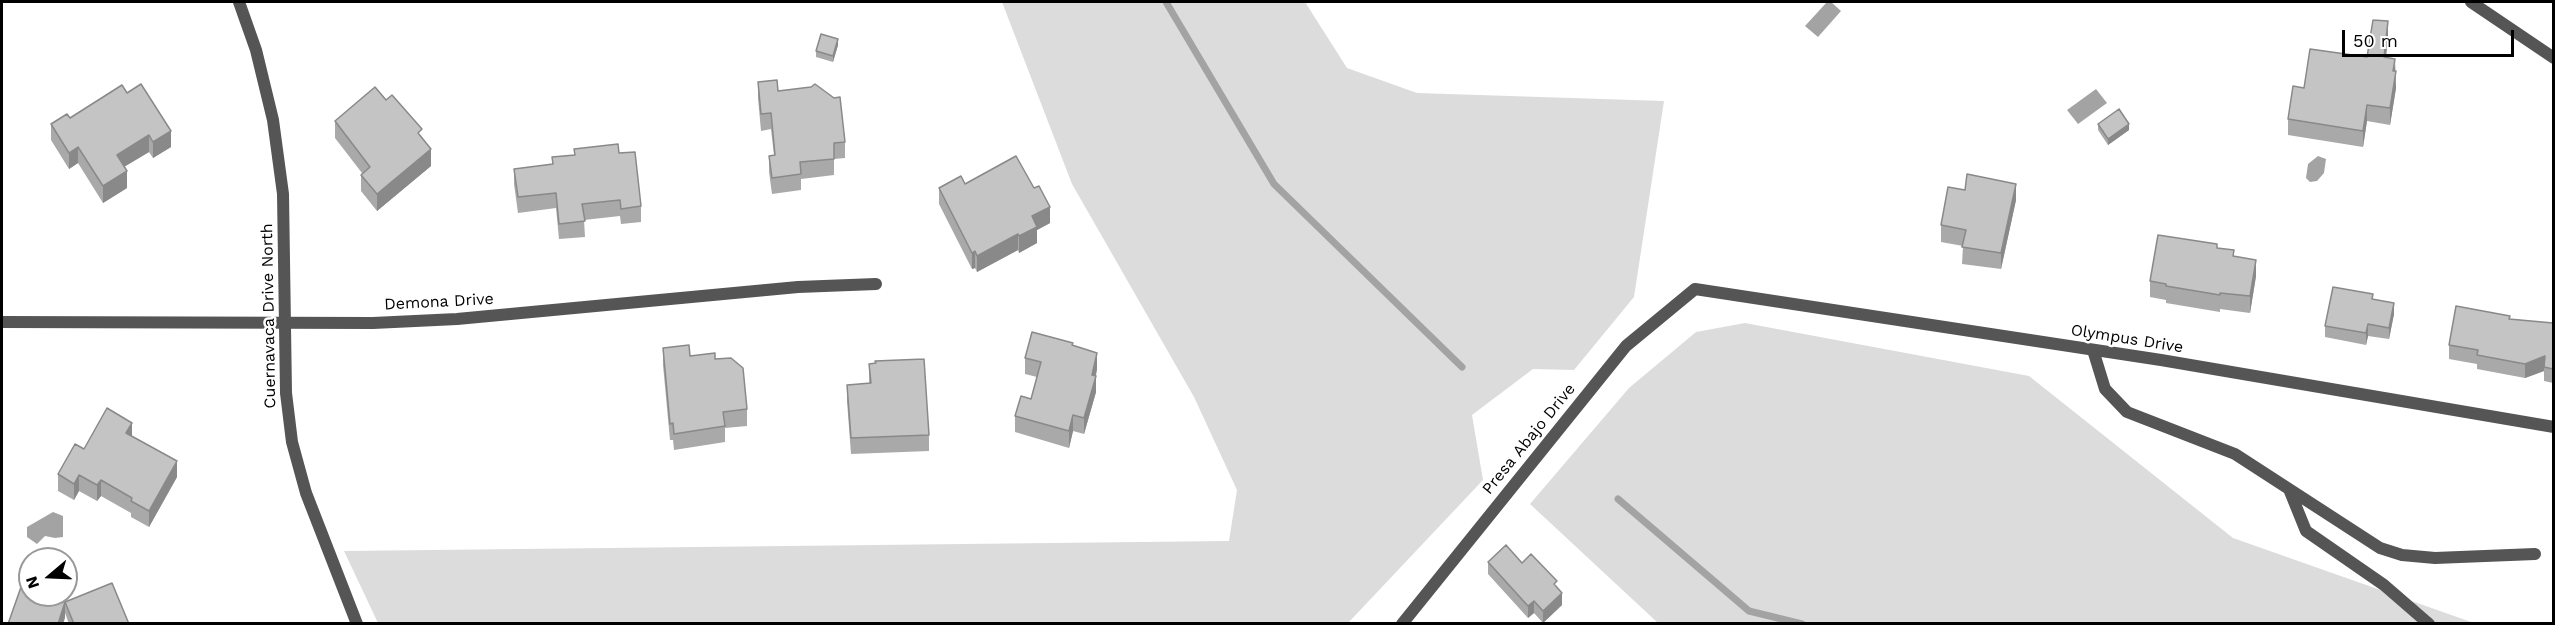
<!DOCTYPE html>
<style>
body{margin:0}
#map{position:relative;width:2555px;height:625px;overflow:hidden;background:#fff;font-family:"Work Sans",sans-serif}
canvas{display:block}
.frame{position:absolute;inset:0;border:3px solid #000;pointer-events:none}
.north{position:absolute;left:18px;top:547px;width:60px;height:60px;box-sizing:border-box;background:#fff;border:2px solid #999;border-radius:50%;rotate:251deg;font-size:16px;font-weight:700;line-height:24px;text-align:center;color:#000}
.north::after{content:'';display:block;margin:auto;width:21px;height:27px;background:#000;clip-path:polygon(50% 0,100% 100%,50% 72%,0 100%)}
.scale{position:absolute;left:2342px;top:30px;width:172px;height:27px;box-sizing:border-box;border:3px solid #000;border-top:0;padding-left:8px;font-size:18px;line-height:21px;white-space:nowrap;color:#000;-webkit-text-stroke:4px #fff;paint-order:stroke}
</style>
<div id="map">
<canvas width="2555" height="625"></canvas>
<div class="frame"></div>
<div class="north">N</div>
<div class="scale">50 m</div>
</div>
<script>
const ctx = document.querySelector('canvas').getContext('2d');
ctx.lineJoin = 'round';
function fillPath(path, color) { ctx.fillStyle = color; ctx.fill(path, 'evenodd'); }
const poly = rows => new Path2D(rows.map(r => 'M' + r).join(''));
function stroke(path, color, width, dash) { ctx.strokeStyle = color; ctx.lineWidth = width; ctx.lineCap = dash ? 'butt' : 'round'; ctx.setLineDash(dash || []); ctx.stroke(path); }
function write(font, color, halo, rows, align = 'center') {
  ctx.font = font + ' "Work Sans",sans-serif'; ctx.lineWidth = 5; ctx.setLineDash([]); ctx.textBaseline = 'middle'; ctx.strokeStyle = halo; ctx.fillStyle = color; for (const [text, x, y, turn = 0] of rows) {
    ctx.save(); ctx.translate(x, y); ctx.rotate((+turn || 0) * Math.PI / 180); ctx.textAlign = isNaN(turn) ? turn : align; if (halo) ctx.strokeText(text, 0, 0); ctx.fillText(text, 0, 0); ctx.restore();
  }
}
fillPath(poly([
 [1002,2,1305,2,1347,68,1417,93,1664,101,1634,297,1574,370,1533,369,1472,415,1483,480,1348,623,378,623,344,551,1229,541,1237,490,1194,397,1072,184],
 [1745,323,2029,376,2233,538,2474,623,1658,623,1530,504,1629,388,1696,332]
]), '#dcdcdc');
fillPath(poly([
 [1827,2,1831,2,1841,11,1818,37,1805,26],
 [2096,89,2107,103,2078,124,2067,110],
 [2318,156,2326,159,2324,173,2317,181,2310,182,2306,178,2308,164],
 [53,512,63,516,63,537,55,538,45,536,37,544,27,537,27,527]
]), '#a3a3a3');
stroke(poly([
 [1166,2,1274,184,1462,367],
 [1618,499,1749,611,1802,624]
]), '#a3a3a3', 7);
stroke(poly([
 [2093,350,2105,389,2127,412,2235,454,2380,548,2402,555,2435,558,2535,554],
 [2289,489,2306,531,2384,585,2429,624]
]), '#555', 12);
stroke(poly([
 [2471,2,2554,58],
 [2,322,373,323,457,319,798,287,876,284],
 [1402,624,1626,346,1695,289,2161,360,2554,427]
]), '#555', 12);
stroke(poly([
 [239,2,256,50,273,120,283,194,286,393,292,442,306,493,357,624]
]), '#555', 12);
fillPath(poly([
 [2388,38,2386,57,2395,71,2396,88,2390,125,2367,121,2363,147,2288,135,2288,119,2367,57],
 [838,45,833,62,816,57,816,51],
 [758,82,778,91,845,142,845,158,834,159,834,175,801,179,801,190,772,194,769,172,769,156,774,155,771,129,761,131,758,98],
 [127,93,171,147,153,158,149,152,124,167,127,188,103,203,78,163,69,169,51,140,51,124,70,118],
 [386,100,422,137,431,166,377,211,361,191,361,175,362,173,335,138,335,121],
 [2098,124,2129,130,2108,145,2098,130],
 [574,149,619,153,641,206,641,222,621,224,620,216,584,220,585,237,559,239,556,208,518,213,514,184,514,169,552,164,552,157,574,155],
 [965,184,1050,223,1037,230,1037,243,1019,253,1018,250,977,272,975,268,972,269,939,204,939,188],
 [2016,200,2001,269,1962,264,1963,246,1941,242,1941,225],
 [2217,248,2234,256,2256,276,2250,313,2220,309,2220,312,2166,303,2166,300,2150,297,2150,281],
 [2373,299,2394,314,2389,339,2368,336,2366,345,2325,337,2325,326],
 [2510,319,2553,323,2553,383,2544,381,2544,371,2525,378,2477,369,2477,364,2449,359,2449,345],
 [1073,345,1097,369,1096,376,1096,392,1084,434,1073,431,1069,448,1015,432,1015,416,1031,399,1037,377,1025,374,1025,358],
 [663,348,690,356,715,359,747,409,747,426,725,428,725,442,674,450,673,440,670,440,663,365],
 [869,364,929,435,929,451,851,454,847,401,847,385,869,383],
 [132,436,177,477,149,527,131,517,131,513,101,496,97,501,79,491,74,500,58,491,58,474,84,449],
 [1488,562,1522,563,1557,587,1562,605,1543,623,1534,613,1528,618,1488,574],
 [46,595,129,624,69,624,65,613,65,618]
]), '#a9a9a9');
fillPath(poly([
 [2388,21,2388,38,2384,73,2384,57],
 [838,39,838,45,833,62,833,56],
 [2395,59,2396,88,2390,125,2390,108],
 [2367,105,2367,121,2363,147,2363,131],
 [2129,124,2129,130,2108,145,2108,139],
 [171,131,171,147,153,158,153,142],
 [149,135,149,152,117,171,117,155],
 [78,147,78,163,69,169,69,153],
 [431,149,431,166,377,211,377,194],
 [127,171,127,188,103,203,103,186],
 [2016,184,2016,200,2001,269,2001,253],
 [1050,207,1050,223,1037,230,1037,243,1019,253,1019,236,1032,216],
 [1018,234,1018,250,977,272,977,256],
 [975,251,975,268,972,269,972,253],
 [2256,260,2256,276,2250,313,2250,296],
 [2394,303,2394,314,2389,339,2389,328],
 [2368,324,2368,336,2366,345,2366,333],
 [1097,353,1097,369,1092,391,1092,375],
 [2545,356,2544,371,2525,378,2525,364],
 [1096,376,1096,392,1084,434,1084,418],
 [1073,415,1073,431,1069,448,1069,431],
 [132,423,132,439,126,433],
 [177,461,177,477,149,527,149,511],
 [79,475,79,491,74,500,74,484],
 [101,480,101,496,97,501,97,485],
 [1562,593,1562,605,1543,623,1543,611],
 [1534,601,1534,613,1528,618,1528,606],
 [65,602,65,618,63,624,58,624]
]), '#898989');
const building = poly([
 [2373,20,2388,21,2384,57,2395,59,2393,71,2396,71,2390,108,2367,105,2363,131,2288,119,2293,86,2304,88,2310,49,2367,57,2373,20],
 [821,34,838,39,833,56,816,51,821,34],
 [777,80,778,91,811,87,815,84,834,98,840,97,845,142,834,143,834,159,800,162,801,174,772,178,769,156,775,155,771,113,761,114,758,82,777,80],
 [141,84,171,131,153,142,149,135,117,155,127,171,103,186,78,147,69,153,51,124,67,114,70,118,122,85,127,93,141,84],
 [375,87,386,100,392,95,422,129,418,133,431,149,377,194,361,175,370,167,335,121,375,87],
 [2119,109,2129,124,2108,139,2098,124,2119,109],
 [618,144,619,153,635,152,641,206,621,209,620,200,582,204,585,221,559,224,556,193,518,197,514,169,553,164,552,157,575,155,574,149,618,144],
 [1016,156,1034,188,1039,186,1050,207,1032,216,1037,227,1019,236,1018,234,977,256,975,251,972,253,939,188,961,176,965,184,1016,156],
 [1967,174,2016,184,2001,253,1962,247,1966,230,1941,225,1948,187,1965,190,1967,174],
 [2158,235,2217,244,2217,248,2234,250,2233,256,2256,260,2250,296,2220,293,2220,295,2166,286,2166,284,2150,281,2158,235],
 [2333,287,2373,294,2372,299,2394,303,2389,328,2368,324,2366,333,2325,326,2333,287],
 [2456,306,2510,316,2509,319,2553,323,2553,369,2544,367,2545,356,2525,364,2477,355,2478,350,2449,345,2456,306],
 [1032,332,1073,343,1072,345,1097,353,1092,375,1096,376,1084,418,1073,415,1069,431,1015,416,1021,396,1031,399,1041,362,1025,358,1032,332],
 [689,345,690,356,715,353,715,359,731,358,743,368,747,409,723,412,725,426,674,434,673,423,670,424,663,348,689,345],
 [924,359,929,435,851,438,847,385,871,383,869,364,876,363,875,361,924,359],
 [107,408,132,423,126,433,177,461,149,511,131,501,132,498,101,480,97,485,79,475,74,484,58,474,75,444,84,449,107,408],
 [1506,545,1522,563,1531,554,1557,581,1554,584,1562,593,1543,611,1534,601,1528,606,1488,562,1506,545],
 [112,583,129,624,74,624,65,602,112,583],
 [21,587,30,590,30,595,46,595,65,602,58,624,8,624,21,587]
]);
fillPath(building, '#c4c4c4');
stroke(building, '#898989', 1.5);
write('16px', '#000', '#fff', [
 ["Demona Drive",439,302,-3],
 ["Cuernavaca Drive North",269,316,-91],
 ["Olympus Drive",2127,339,9],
 ["Presa Abajo Drive",1529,439,-51]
]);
</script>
